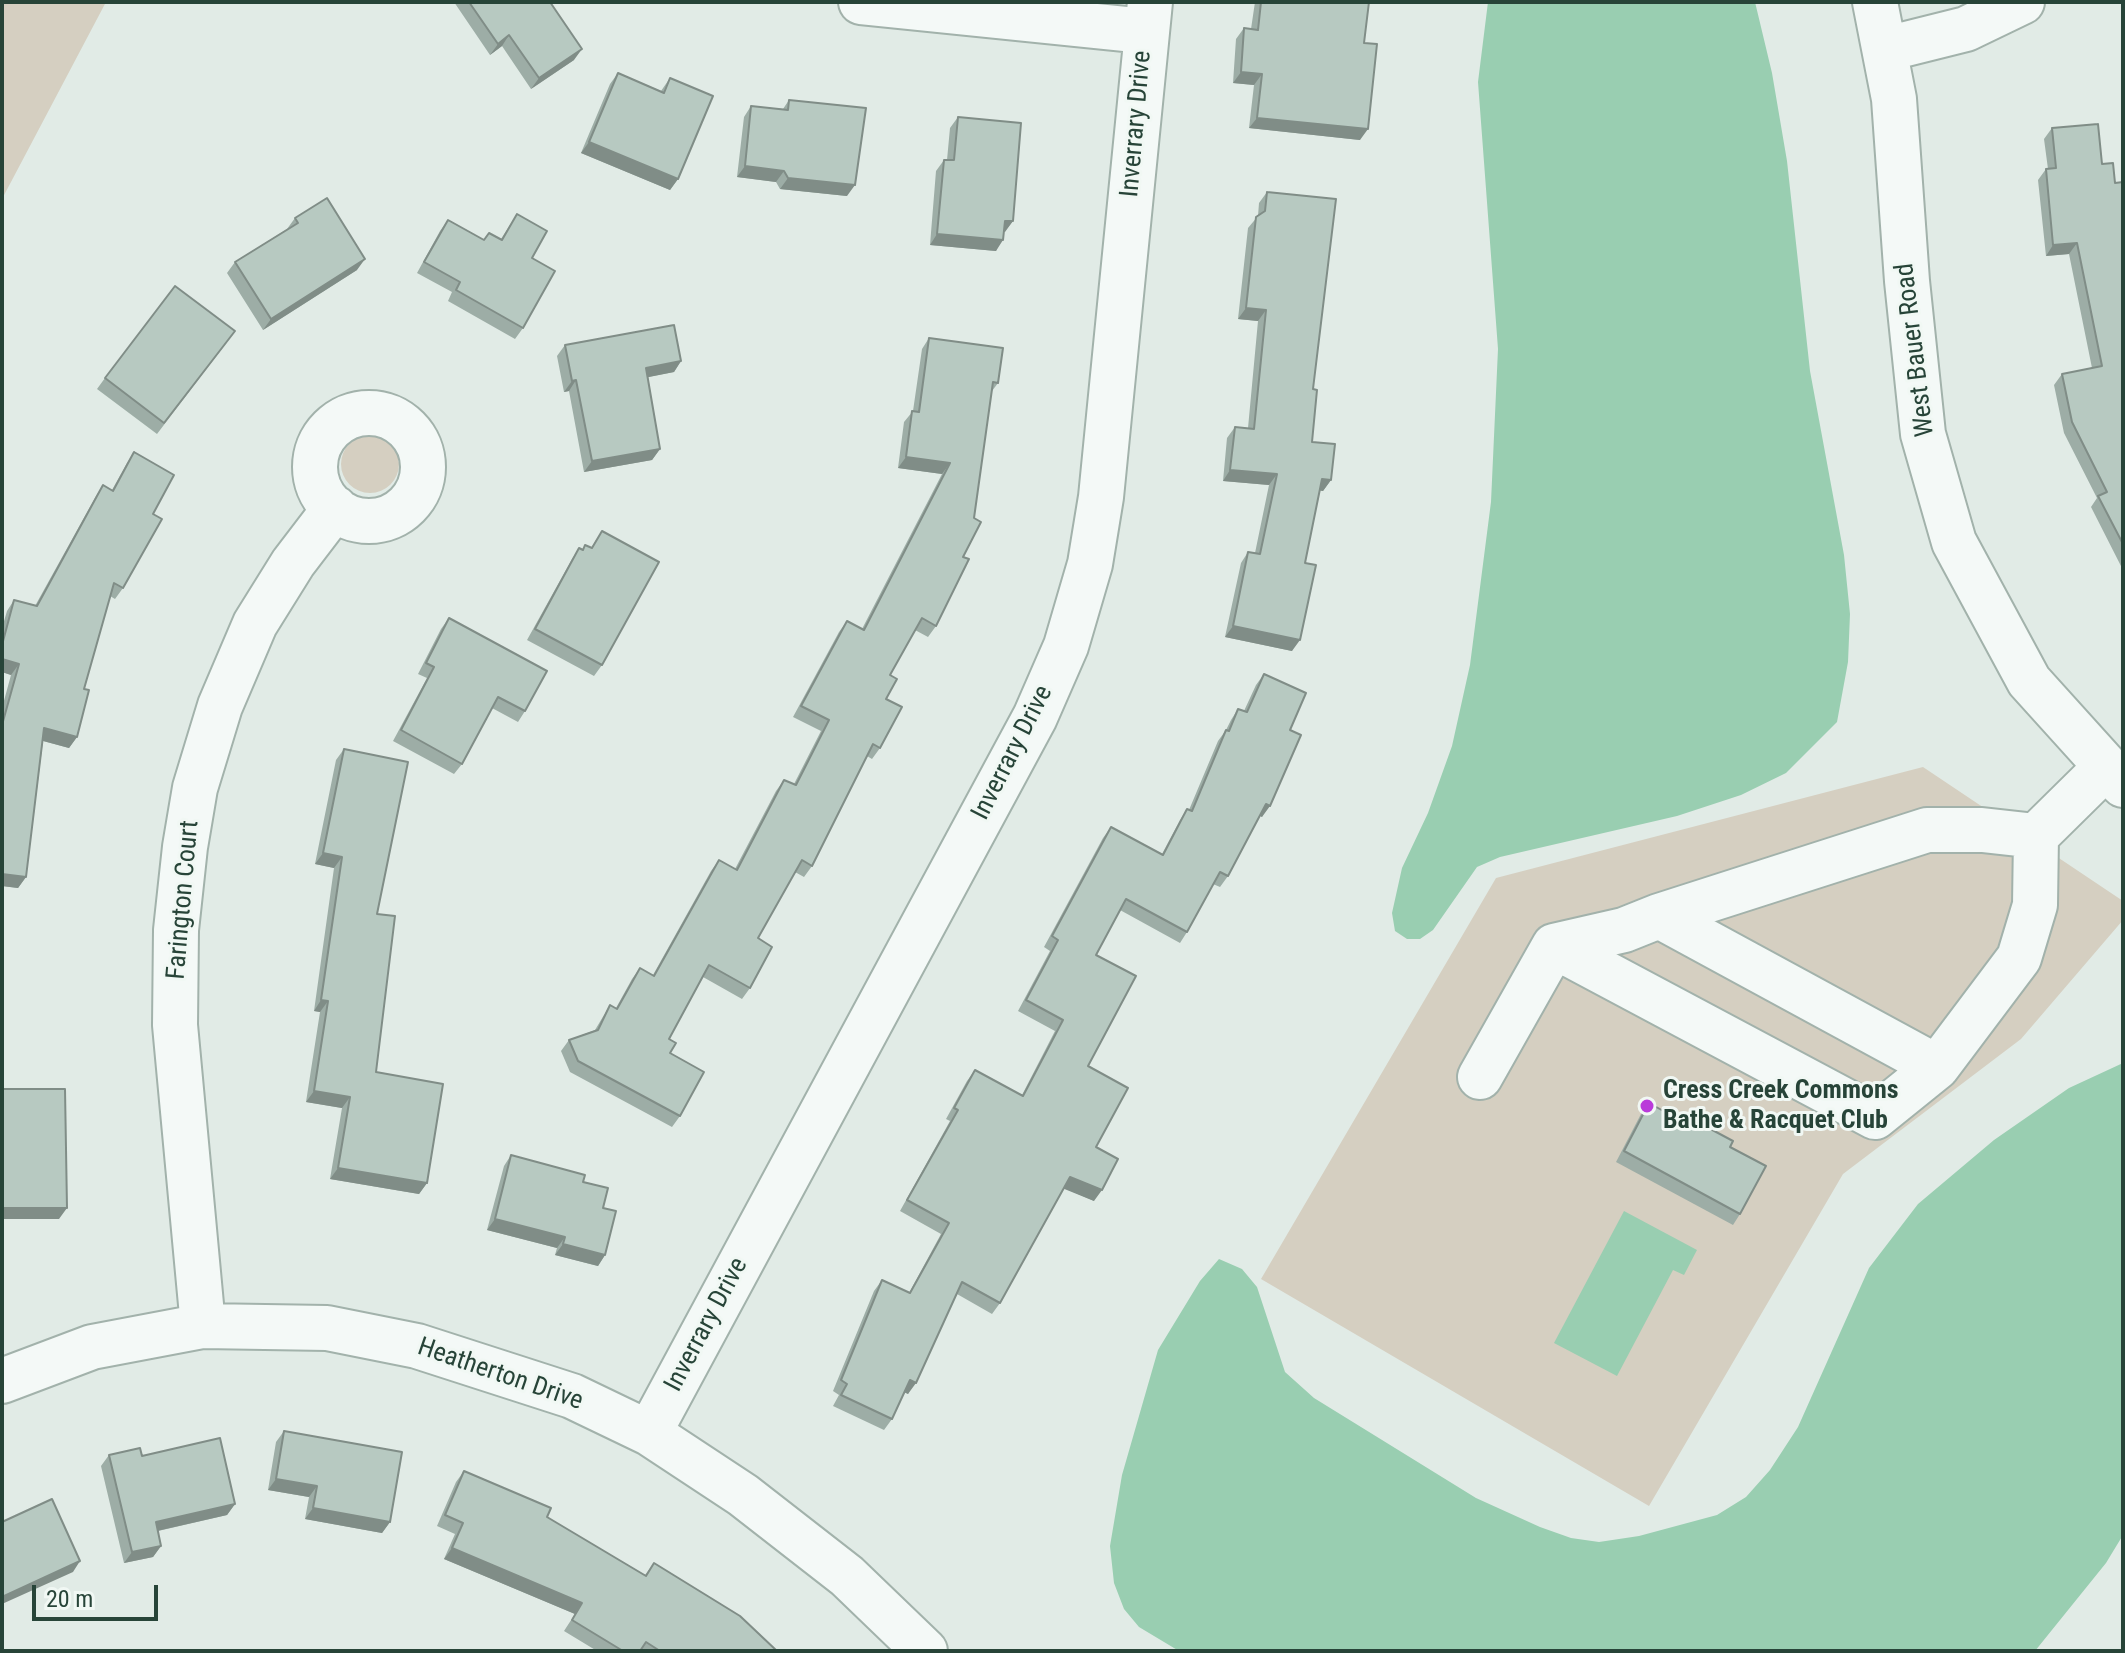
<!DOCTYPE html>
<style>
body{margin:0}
#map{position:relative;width:2125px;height:1653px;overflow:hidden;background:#e1ebe6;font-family:"Roboto Condensed",sans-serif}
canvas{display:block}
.frame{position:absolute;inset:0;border:4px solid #274438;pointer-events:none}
.scale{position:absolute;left:32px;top:1585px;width:126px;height:36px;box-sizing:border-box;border:4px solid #274438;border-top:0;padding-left:10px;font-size:24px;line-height:28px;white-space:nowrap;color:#274438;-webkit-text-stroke:6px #f1f8f4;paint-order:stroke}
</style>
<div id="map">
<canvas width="2125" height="1653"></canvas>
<div class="frame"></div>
<div class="scale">20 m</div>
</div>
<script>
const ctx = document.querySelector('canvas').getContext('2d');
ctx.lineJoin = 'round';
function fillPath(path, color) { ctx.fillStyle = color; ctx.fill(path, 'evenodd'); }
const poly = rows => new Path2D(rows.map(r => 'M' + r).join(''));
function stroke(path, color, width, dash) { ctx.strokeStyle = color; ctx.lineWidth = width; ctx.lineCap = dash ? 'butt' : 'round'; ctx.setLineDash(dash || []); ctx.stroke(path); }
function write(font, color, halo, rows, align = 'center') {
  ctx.font = font + ' "Roboto Condensed",sans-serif'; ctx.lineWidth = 6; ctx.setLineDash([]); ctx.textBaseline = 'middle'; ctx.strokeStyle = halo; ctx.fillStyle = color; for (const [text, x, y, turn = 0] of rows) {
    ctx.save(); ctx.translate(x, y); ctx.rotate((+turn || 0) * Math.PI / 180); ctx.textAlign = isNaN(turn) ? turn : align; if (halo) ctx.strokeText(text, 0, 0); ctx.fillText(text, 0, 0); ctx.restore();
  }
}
fillPath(poly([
 [2,2,106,2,2,199],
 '341 464a29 29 0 1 1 58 0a29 29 0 1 1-58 0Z',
 [1923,767,2123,901,2123,920,2021,1039,1843,1174,1649,1506,1261,1279,1496,878]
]), '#d5cfc1');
fillPath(poly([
 [1488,2,1755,2,1772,73,1787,161,1810,371,1844,555,1850,614,1848,662,1837,722,1786,773,1741,795,1677,816,1500,857,1477,867,1433,930,1420,939,1407,939,1395,931,1392,913,1402,868,1428,813,1452,746,1470,665,1491,502,1498,349,1478,82],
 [2123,1063,2123,1535,2106,1563,2035,1651,1179,1651,1139,1627,1124,1609,1114,1583,1110,1546,1122,1475,1158,1350,1200,1281,1219,1259,1242,1269,1257,1287,1285,1372,1314,1398,1476,1498,1540,1527,1571,1538,1599,1542,1639,1536,1717,1515,1746,1497,1770,1470,1798,1427,1869,1268,1918,1204,1994,1140,2069,1088],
 [1624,1211,1697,1250,1684,1275,1673,1270,1617,1376,1554,1343]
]), '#99ceb1');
const minor = poly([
 [861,2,1145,31],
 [1875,2,1894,99,1907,281,1923,434,1954,542,2029,681,2123,785],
 [1886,49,1966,29,2022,2],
 '315 467a54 54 0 1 1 108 0a54 54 0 1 1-108 0Z',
 [1659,916,1937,1067],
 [1554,946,1875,1117,1937,1067,2019,958,2035,905,2036,836],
 [1480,1077,1554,946,1624,930,1659,916,1927,830,1982,830,2036,836,2106,767],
 [203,1326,175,1025,176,930,185,847,195,788,220,706,255,624,293,563,335,508],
 [2,1381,92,1347,203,1326,327,1328,417,1346,572,1396,649,1433,743,1495,847,1576,925,1651],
 [649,1433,1035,717,1066,646,1090,564,1101,497,1150,2]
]);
stroke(minor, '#a2b2ab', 48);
stroke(minor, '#f4f9f7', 44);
fillPath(poly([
 [454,2,550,2,574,60,531,89,502,46,490,55],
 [1255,2,1369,2,1364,43,1360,140,1249,128,1254,85,1233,83,1236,39,1244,28,1251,29],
 [618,73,661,91,670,78,678,179,670,190,581,153,610,84],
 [789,100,847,196,780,189,776,182,737,177,744,117,751,106,783,109],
 [958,117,1013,221,1004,232,996,251,930,245,936,171,944,160,947,160,950,128],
 [2052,128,2102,164,2115,183,2123,182,2123,570,2091,507,2097,498,2064,433,2054,385,2062,374,2092,368,2069,254,2046,256,2038,180,2046,169,2048,169,2044,139],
 [1267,192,1313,389,1312,442,1331,480,1323,491,1320,490,1305,563,1292,651,1225,637,1241,563,1248,552,1255,553,1269,485,1223,481,1227,438,1235,427,1248,428,1258,321,1238,319,1248,228,1258,216,1259,203],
 [517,214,532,258,523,328,515,339,448,301,452,292,417,273,440,231,448,220,483,240,501,239],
 [295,218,357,270,263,330,227,273,235,262,287,229],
 [929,338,998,383,992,391,963,557,936,626,928,637,915,630,890,675,880,748,872,759,867,756,812,866,804,877,795,872,758,938,750,988,742,999,703,977,669,1039,680,1116,672,1127,570,1072,561,1051,569,1040,595,1030,610,1005,616,1008,632,979,640,968,653,975,711,871,719,860,735,869,776,791,784,780,794,784,821,731,793,717,839,632,847,621,862,629,942,474,898,468,904,422,913,411,922,349],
 [227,342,157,434,97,389,105,378],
 [565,345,681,361,674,372,648,377,660,449,652,460,584,472,569,391,564,392,557,356],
 [134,452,153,514,123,588,115,599,110,596,84,689,77,737,69,748,43,741,26,877,18,888,2,886,2,708,11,675,2,672,2,628,7,611,14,600,35,606,96,496,103,485,112,490,127,463],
 [602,531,602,665,594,676,527,640,572,559,579,548,582,550,585,545,591,548],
 [449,618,525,711,518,722,492,708,462,764,454,774,393,741,427,678,418,674,441,629],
 [1264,674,1290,730,1262,817,1260,816,1228,876,1220,887,1213,884,1187,932,1180,943,1120,910,1096,955,1088,1066,1096,1147,1094,1201,1064,1188,1000,1303,992,1314,957,1294,908,1394,904,1392,892,1419,884,1430,833,1406,839,1395,833,1391,874,1291,882,1280,909,1293,941,1234,900,1211,950,1121,946,1119,967,1081,975,1070,1022,1095,1055,1031,1018,1011,1050,951,1044,947,1103,838,1111,827,1162,854,1180,820,1187,809,1189,810,1218,741,1226,730,1231,720,1238,709,1244,711,1256,685],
 [344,749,377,914,376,1072,427,1183,419,1194,330,1179,342,1108,306,1102,320,1012,314,1011,334,868,315,864,336,760],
 [1649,1103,1685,1122,1688,1117,1730,1147,1740,1214,1733,1225,1616,1162,1641,1114],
 [511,1155,583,1182,603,1208,605,1255,598,1266,555,1255,557,1248,487,1230,504,1166],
 [284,1431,390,1522,382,1533,305,1519,309,1497,268,1490,276,1442],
 [109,1455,142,1456,235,1504,227,1515,158,1531,161,1546,153,1557,124,1563,101,1466],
 [464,1471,547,1517,645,1575,654,1563,777,1651,597,1651,564,1631,575,1614,444,1559,455,1534,437,1526,456,1482]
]), '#9dada6');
fillPath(poly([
 [509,35,502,46,490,55,498,44],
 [582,49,574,60,531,89,539,78],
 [1241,72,1262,74,1254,85,1233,83],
 [1257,118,1368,129,1360,140,1249,128],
 [589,142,678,179,670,190,581,153],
 [745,166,784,171,776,182,737,177],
 [788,178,855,185,847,196,780,189],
 [1005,221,1013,221,1005,232,997,232],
 [937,234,1003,240,996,251,930,245],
 [2077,243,2069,254,2046,256,2053,245],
 [365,259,357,270,263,330,271,319],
 [1246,308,1266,310,1258,321,1238,319],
 [681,361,674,372,639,379,646,368],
 [576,380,569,391,564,392,572,381],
 [660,449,652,460,584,472,592,461],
 [906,457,950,463,942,474,898,468],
 [1230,470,1277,474,1269,485,1223,481],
 [1322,479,1331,480,1323,491,1315,490],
 [1233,626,1300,640,1292,651,1225,637],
 [2,659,19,664,11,675,2,672],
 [44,728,77,737,69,748,36,739],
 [1266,804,1270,806,1262,817,1259,815],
 [323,853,342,857,334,868,315,864],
 [2,874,26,877,18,888,2,886],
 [321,1000,328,1001,320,1012,314,1011],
 [314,1091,350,1097,342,1108,306,1102],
 [338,1168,427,1183,419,1194,330,1179],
 [1070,1177,1102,1190,1094,1201,1062,1188],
 [2,1208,67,1208,59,1219,2,1219],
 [495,1219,565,1237,557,1248,487,1230],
 [563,1244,605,1255,598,1266,555,1255],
 [910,1380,916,1383,908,1394,902,1391],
 [276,1479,317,1486,309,1497,268,1490],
 [235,1504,227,1515,148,1533,156,1522],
 [313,1508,390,1522,382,1533,305,1519],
 [161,1546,153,1557,124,1563,132,1552],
 [452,1548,582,1603,575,1614,444,1559],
 [80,1561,73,1572,2,1604,2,1597]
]), '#808d87');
const building = poly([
 [469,2,550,2,582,49,539,78,509,35,498,44,469,2],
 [1261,2,1369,2,1364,43,1377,44,1368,129,1257,118,1262,74,1241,72,1244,28,1258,30,1261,2],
 [618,73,664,93,670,78,713,96,678,179,589,142,618,73],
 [789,100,866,108,855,185,788,178,784,171,745,166,751,106,788,110,789,100],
 [958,117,1021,123,1013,221,1005,221,1003,240,937,234,944,160,954,160,958,117],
 [2098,124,2102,164,2113,163,2115,183,2123,182,2123,544,2098,496,2107,492,2072,422,2062,374,2102,366,2077,243,2053,245,2046,169,2056,168,2052,128,2098,124],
 [1267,192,1336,199,1313,389,1317,390,1312,442,1335,444,1331,480,1322,479,1305,563,1316,565,1300,640,1233,626,1248,552,1260,554,1277,474,1230,470,1235,427,1254,429,1266,310,1246,308,1256,217,1265,211,1267,192],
 [327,198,365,259,271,319,235,262,298,223,295,218,327,198],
 [517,214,547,231,532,258,555,271,523,328,456,290,460,282,424,262,448,220,484,240,489,233,502,240,517,214],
 [175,286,235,331,164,423,105,378,175,286],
 [674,325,681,361,646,368,660,449,592,461,576,380,572,381,565,345,674,325],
 [929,338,1003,348,998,383,993,382,974,518,981,522,963,557,969,559,936,626,922,618,890,675,897,679,886,699,902,707,880,748,873,744,812,866,802,860,758,938,772,947,750,988,709,965,669,1039,676,1043,670,1053,704,1072,680,1116,578,1061,569,1040,598,1030,610,1005,617,1009,640,968,654,976,719,860,737,870,784,780,796,785,829,720,801,706,847,621,864,630,950,463,906,457,912,411,919,412,929,338],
 [134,452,174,475,153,514,162,519,123,588,114,583,84,689,89,690,77,737,44,728,26,877,2,874,2,725,19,664,2,659,2,645,14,600,37,606,103,485,113,491,134,452],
 [602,531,659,562,602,665,535,629,579,548,583,550,585,545,592,548,602,531],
 [449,618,547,671,525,711,498,697,462,764,401,730,434,667,426,663,449,618],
 [1264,674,1306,693,1290,730,1301,735,1270,806,1266,804,1228,876,1220,872,1187,932,1126,899,1096,955,1136,976,1088,1066,1128,1088,1096,1147,1118,1159,1102,1190,1070,1177,1000,1303,962,1282,916,1383,910,1380,892,1419,841,1395,847,1384,841,1380,882,1280,910,1293,949,1223,907,1200,958,1110,954,1108,975,1070,1023,1096,1063,1020,1026,1000,1058,940,1052,936,1111,827,1163,855,1187,809,1192,811,1226,730,1229,731,1238,709,1247,712,1264,674],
 [344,749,408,762,377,914,395,916,376,1072,443,1084,427,1183,338,1168,350,1097,314,1091,328,1001,321,1000,342,857,323,853,344,749],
 [2,1089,65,1089,67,1208,2,1208,2,1089],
 [1649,1103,1685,1123,1688,1117,1733,1141,1730,1147,1766,1166,1740,1214,1624,1151,1649,1103],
 [511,1155,585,1175,583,1182,608,1188,603,1208,616,1211,605,1255,563,1244,565,1237,495,1219,511,1155],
 [284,1431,402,1452,390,1522,313,1508,317,1486,276,1479,284,1431],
 [220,1438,235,1504,156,1522,161,1546,132,1552,109,1455,140,1448,142,1456,220,1438],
 [464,1471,551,1508,547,1517,646,1576,654,1563,740,1616,777,1651,660,1651,646,1642,640,1651,623,1651,572,1620,582,1603,452,1548,463,1523,445,1515,464,1471],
 [52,1499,80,1561,2,1597,2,1522,52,1499]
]);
fillPath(building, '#b7c9c1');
stroke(building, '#808d87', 2);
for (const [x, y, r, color] of [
 [1647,1106,8,"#ba3bda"]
]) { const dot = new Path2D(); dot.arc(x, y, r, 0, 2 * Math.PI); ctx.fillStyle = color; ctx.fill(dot); stroke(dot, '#f1f8f4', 3); }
write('26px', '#274438', '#f1f8f4', [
 ["Inverrary Drive",1137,124,-85],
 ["West Bauer Road",1916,350,-97],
 ["Inverrary Drive",1013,753,-63],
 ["Farington Court",184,900,-85],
 ["Inverrary Drive",707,1325,-62],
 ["Heatherton Drive",500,1375,19]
]);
write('bold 26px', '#274438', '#f1f8f4', [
 ["Cress Creek Commons",1663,1091],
 ["Bathe & Racquet Club",1663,1121]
], 'left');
</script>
